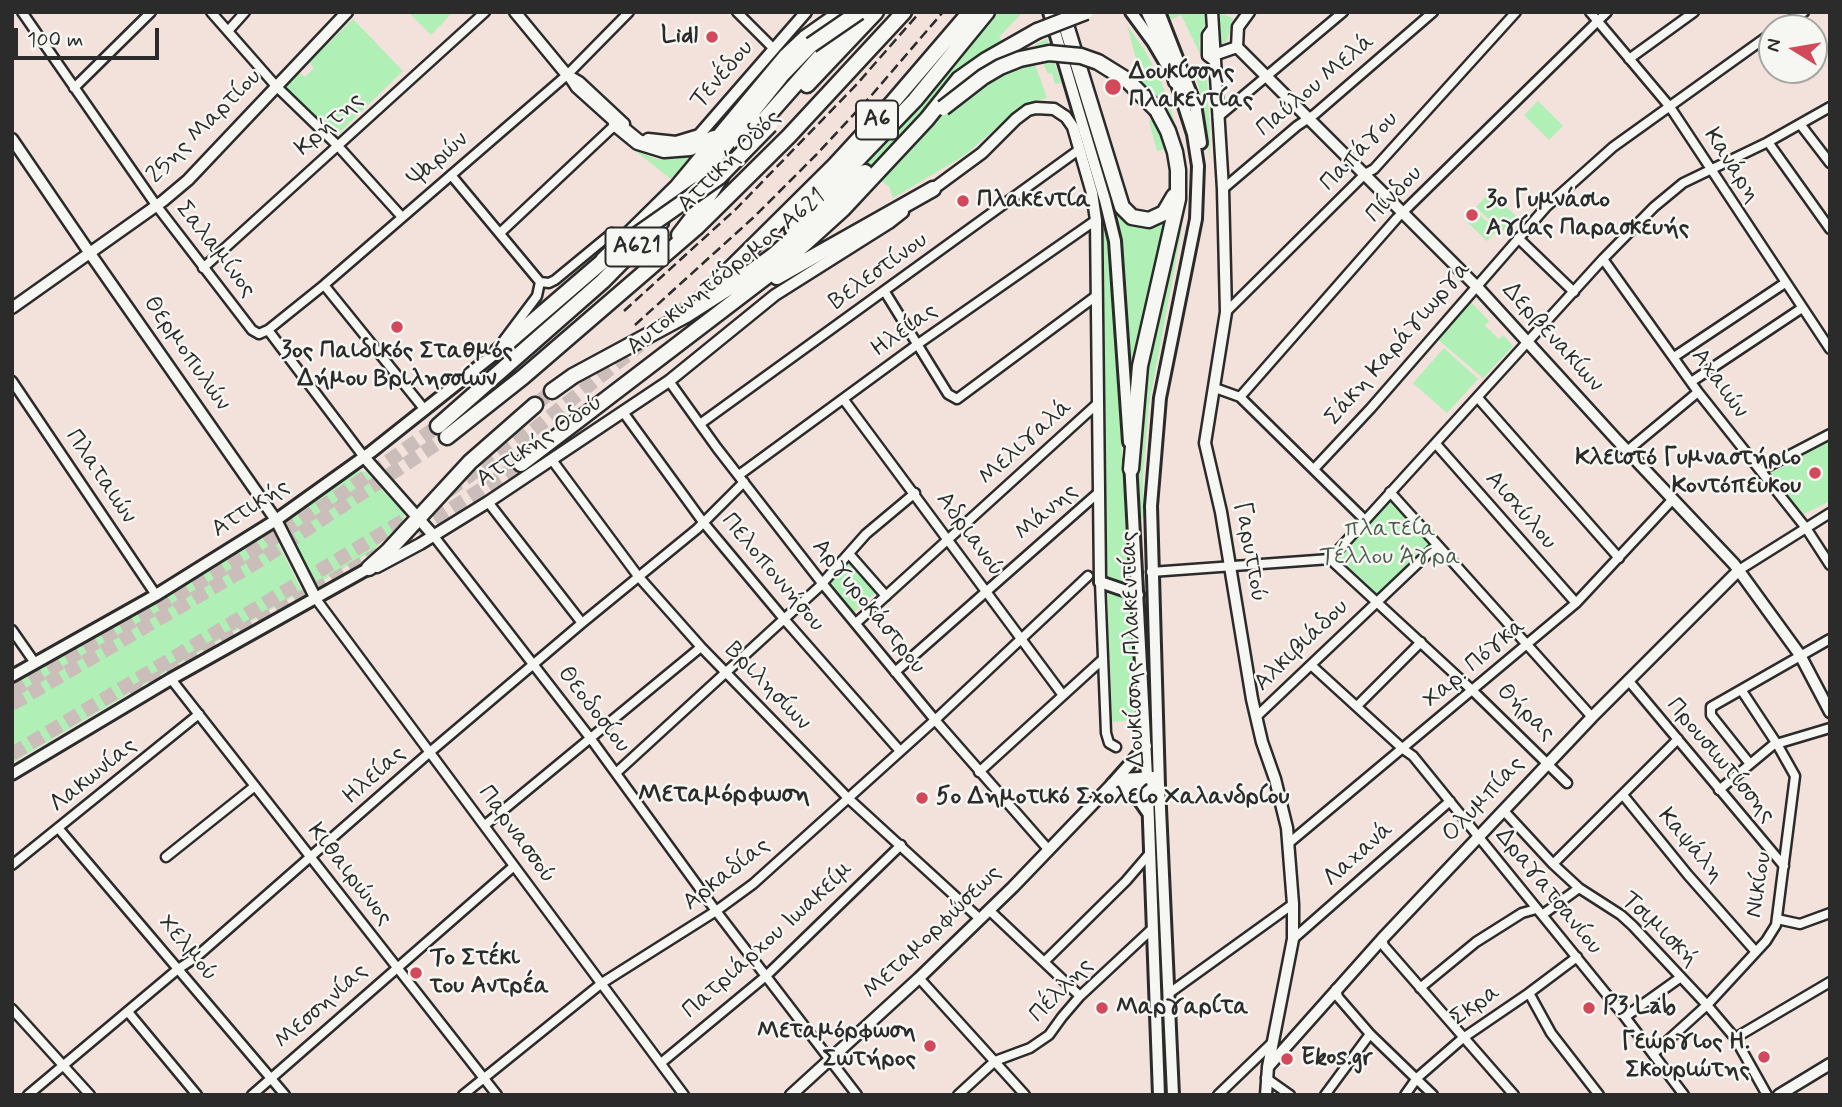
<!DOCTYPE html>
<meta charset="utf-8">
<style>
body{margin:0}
#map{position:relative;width:1842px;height:1107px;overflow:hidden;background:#f3e1dc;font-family:Mynerve,sans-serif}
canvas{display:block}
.frame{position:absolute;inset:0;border:14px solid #2b2b2b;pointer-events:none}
.north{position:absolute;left:1758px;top:14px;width:70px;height:70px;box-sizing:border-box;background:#f6f6f2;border:2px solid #a5a5a2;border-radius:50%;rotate:281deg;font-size:19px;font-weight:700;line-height:28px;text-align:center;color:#2b2b2b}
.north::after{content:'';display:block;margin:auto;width:24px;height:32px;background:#d1495b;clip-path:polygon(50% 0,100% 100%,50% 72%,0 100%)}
.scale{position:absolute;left:14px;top:28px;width:145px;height:32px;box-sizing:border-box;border:4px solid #2b2b2b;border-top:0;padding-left:9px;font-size:21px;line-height:24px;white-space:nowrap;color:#2b2b2b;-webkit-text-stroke:5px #f6f6f2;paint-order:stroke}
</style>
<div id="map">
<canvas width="1842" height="1107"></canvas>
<div class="frame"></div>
<div class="north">N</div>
<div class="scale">100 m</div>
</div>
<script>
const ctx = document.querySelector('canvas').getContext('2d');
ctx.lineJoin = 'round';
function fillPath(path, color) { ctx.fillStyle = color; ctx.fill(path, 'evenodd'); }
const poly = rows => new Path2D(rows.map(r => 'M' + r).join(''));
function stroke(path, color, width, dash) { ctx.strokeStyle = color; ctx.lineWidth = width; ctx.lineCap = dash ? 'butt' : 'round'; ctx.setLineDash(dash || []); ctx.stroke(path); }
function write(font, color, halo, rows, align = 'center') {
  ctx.font = font + ' Mynerve,sans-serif'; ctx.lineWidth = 5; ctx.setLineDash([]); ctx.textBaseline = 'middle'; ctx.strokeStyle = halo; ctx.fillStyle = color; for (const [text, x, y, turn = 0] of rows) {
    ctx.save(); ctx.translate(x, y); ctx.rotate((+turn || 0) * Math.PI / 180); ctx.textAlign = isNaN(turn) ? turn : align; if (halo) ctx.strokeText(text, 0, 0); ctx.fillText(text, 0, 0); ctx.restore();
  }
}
fillPath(poly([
 [414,12,453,12,431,35,411,15],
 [992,12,1023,12,999,37,1016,59,1031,53,1047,98,1022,105,965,155,893,198,889,186,885,184,865,164,961,56],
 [1167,12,1209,12,1199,42,1201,56,1181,15,1170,20],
 [1218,13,1233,18,1227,41,1218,46],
 [353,19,403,71,334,138,283,87,299,72,305,77,314,68,309,62],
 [1127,25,1145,51,1161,81,1172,113,1180,145,1157,151,1149,121,1152,120],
 [1047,39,1061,83,1055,84,1052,73,1048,74,1035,44],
 [1207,76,1210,132,1210,160,1203,104,1196,77],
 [1538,101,1563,126,1549,140,1524,115],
 [634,150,657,159,691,157,671,179],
 [1490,192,1516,216,1502,232,1476,207],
 [1111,202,1122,218,1134,225,1141,226,1165,216,1136,341,1128,395],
 [1184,203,1181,234,1149,404,1143,474,1143,519,1138,520,1135,453,1135,415],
 [1477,212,1497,231,1487,241,1467,222],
 [1100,225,1103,225,1107,238,1113,289,1129,582,1125,585,1110,580,1105,570,1103,460,1101,447],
 [1468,299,1489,321,1485,326,1499,339,1503,335,1513,346,1483,378,1435,337],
 [1444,348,1478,379,1447,413,1413,383],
 [1830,441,1830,501,1802,515,1771,473],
 [357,471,366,472,404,513,404,521,371,552,320,582,314,582,288,527,288,519],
 [1390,497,1432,544,1378,595,1337,557],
 [271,529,302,591,12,763,12,683,140,613],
 [848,563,876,592,852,614,826,585],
 [1107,588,1126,595,1129,605,1137,720,1112,722]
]), '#b0efb6');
stroke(poly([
 [675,316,717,282],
 [535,405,552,391],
 [448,491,532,431,646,340],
 [399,542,521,464],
 [12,691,252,552,346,491,438,426],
 [131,694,381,553],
 [12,704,257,562,447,437],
 [12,754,423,509]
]), '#cbbdb9', 14, [14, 7]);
const minor = poly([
 [22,12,156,205,252,330,259,334,268,330,324,285,567,75,629,12],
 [211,12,276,86,337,145,402,217],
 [737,12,774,49],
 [1590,12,1670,107,1830,349],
 [1213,27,1207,35,1207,56,1215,62],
 [1779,28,1804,12],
 [228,31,245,12],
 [1629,59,1694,12],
 [74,88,151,12],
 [1218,117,1343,12],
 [1800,124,1830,163],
 [1768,142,1830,229],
 [451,175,540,282],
 [1223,189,1297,126,1315,114,1433,12],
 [500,233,616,124,576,88,568,76],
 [1518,238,1574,292],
 [1603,259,1698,392,1806,528,1830,565],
 [203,268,485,12],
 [540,282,549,283,555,280,612,233],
 [324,285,425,410],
 [885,292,948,394,957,399,1096,296],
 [1226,312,1365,174,1374,169,1516,12],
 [268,330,364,457],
 [504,340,537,296,540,282],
 [1674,357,1785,283],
 [12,381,156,595],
 [669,381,717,448,822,583,935,720,1048,849],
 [1691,382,1802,308],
 [1215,388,1240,397,1397,218,1607,12],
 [1240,397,1365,520],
 [1478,398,1619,558],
 [844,400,1062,694],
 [623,412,703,522,784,619,900,751],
 [700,424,1080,149],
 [1436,444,1576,603],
 [1627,451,1698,392],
 [552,460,638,576,701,647,849,799,980,919],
 [1314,469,1371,408,1546,207,1613,147,1772,33],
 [1761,470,1830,434],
 [739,475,918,344,1096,220],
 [1390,492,1592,717],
 [488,502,582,623],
 [433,535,591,739,716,911,857,1095],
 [850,555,886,596],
 [1330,559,1603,259,1654,207,1683,183,1768,142,1830,107],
 [1330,559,1473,691,1567,783],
 [1739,570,1830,513],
 [1151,572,1330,559],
 [1100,582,1106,733,1109,743,1116,747],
 [316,599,684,1095],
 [856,623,1097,404],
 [12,630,35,663],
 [1311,665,1403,749,1413,756,1625,1017,1684,1095],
 [895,672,1098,493],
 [171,679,497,1095],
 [1628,680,1784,866],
 [1357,706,1421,642],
 [1256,717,1437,545],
 [1750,764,1711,715,1711,707,1830,639],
 [979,772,1103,659],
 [616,773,819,587,866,534,915,493],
 [1719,790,1773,745,1830,728],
 [1623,795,1688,875,1756,952],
 [1504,811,1553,864,1579,888,1621,915,1633,926,1707,1005,1735,1038,1767,1095],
 [485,825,701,647],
 [59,829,285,1095],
 [1289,843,1576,603,1673,499],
 [166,857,255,786],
 [1553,864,1678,739],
 [12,865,199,714],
 [989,910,1080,996],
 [1542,915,1579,888],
 [1777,919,1800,924,1830,913],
 [1293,939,1450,801],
 [1382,939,1384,946,1514,1095],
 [1044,962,1126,881,1150,853],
 [919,978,1025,1095],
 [1420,988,1476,942,1522,913,1536,909],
 [1336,989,1338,997,1370,1034,1433,1095],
 [1529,993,1551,1033,1599,1095],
 [1168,994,1293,904],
 [12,1009,90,1095],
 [128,1012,197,1095],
 [1625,1017,1681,977],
 [1735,1038,1830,982],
 [1654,1053,1707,1005,1766,941,1776,925,1795,776,1777,744,1742,691],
 [661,1063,766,976,901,845],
 [1266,1078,1290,1095],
 [28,1095,178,969,195,958,430,752,582,623,697,529,744,482],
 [252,1095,514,866],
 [463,1095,602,983,716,911,753,884,935,720,1088,576],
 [958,1095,995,1061,1030,1048,1049,1035,1062,1017,1080,996,1153,928],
 [1218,1095,1273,1042],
 [1325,1095,1370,1034],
 [1405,1095,1417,1078,1463,1038,1529,993,1577,957]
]);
const tertiary = poly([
 [515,12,567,75,579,82,624,124],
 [1212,12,1223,189,1226,312,1205,443,1221,512,1252,699,1262,742,1275,779,1287,828,1293,904,1293,939,1268,1067,1266,1095],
 [1249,12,1238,27,1237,47,1480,290,1615,438,1734,564,1800,655,1830,712],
 [1214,55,1237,47],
 [12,139,89,252,276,520,316,599],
 [648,139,676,142,699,135,806,12],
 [929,192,982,153,1016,119,1028,110,1036,108,1054,109,1066,117,1073,127,1092,193,1096,220,1100,582],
 [12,308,163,201,188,180,347,12],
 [364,457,433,535],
 [377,567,420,544,488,502,669,381,775,295,889,223,903,212],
 [1113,791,1125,787,1159,786],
 [1268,1067,1382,939,1592,717,1739,570],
 [791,1095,919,978,1013,887,1112,784,1122,779,1154,777],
 [1779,1095,1830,1064]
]);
const secondary = poly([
 [1049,12,1105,200,1115,241,1129,442],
 [1131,12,1153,42,1176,81,1193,134,1198,166,1196,219,1160,398,1151,506,1159,786,1173,1095],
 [1159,12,1195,104,1201,143],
 [1130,461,1148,795,1159,1095],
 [1100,582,1138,595],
 [12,676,156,595,276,520,371,452,497,352],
 [12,774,171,679,369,568],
 [1112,784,1146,746],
 [1114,791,1124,792,1139,800,1148,813]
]);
const motorway = poly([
 [1062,12,1122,207,1132,217,1149,220,1164,213,1174,196],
 [1149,12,1173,64,1176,81],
 [807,85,876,12],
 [616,124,638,142,664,150,690,148,714,138],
 [741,146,855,17],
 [682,199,781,76,811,45],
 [792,228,915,100,987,12],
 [679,235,706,200,722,175],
 [603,260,677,187,786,56,805,38,842,12],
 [777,277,933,189],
 [717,282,835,165,892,103,970,12],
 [497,352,610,255],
 [552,391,573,376,686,315,733,285,774,255,865,172],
 [438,426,603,281,661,222],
 [447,437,523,377,697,227,789,136,904,12],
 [521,464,779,267,843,209,927,119,959,79,986,60,1037,31],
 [1131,469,1140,366,1178,199,1178,170,1175,152,1168,131,1157,110],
 [369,568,388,551,470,462,535,405]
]);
stroke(minor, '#2b2b2b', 13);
stroke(tertiary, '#2b2b2b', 15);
stroke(secondary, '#2b2b2b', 16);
stroke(motorway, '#2b2b2b', 19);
stroke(minor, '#f6f6f2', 8);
stroke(tertiary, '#f6f6f2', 10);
stroke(secondary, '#f6f6f2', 10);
stroke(motorway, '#f6f6f2', 14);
stroke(poly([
 [624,311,736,209,857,84,920,12],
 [635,325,754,217,816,155,870,97,943,12]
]), '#2b2b2b', 2.5, [10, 5]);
const motorwayBridge = poly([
 [1037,31,1086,12],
 [811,45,859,12],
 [943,108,983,77,1000,67,1020,59,1049,53,1081,56,1098,62,1127,80,1157,110],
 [628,241,719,177,770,125]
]);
stroke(motorwayBridge, '#2b2b2b', 19, []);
stroke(motorwayBridge, '#f6f6f2', 14);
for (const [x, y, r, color] of [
 [712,37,7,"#d1495b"],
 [1113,87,9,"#d1495b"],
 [963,201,7,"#d1495b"],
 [1472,215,7,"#d1495b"],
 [397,327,7,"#d1495b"],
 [1815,473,7,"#d1495b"],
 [922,798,7,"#d1495b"],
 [416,973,7,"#d1495b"],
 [1102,1008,7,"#d1495b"],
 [1589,1008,7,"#d1495b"],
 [930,1046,7,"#d1495b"],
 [1764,1057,7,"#d1495b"],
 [1287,1059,7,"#d1495b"]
]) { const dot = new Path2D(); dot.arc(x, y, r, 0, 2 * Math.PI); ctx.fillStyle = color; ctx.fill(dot); stroke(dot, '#f6f6f2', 2.5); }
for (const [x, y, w] of [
 [877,120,42],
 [637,247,63]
]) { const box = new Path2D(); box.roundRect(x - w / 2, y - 19.5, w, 39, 5); ctx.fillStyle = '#f6f6f2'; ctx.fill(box); stroke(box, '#2b2b2b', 2); }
write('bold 23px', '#2b2b2b', null, [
 ["Α6",877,120],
 ["Α621",637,247]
]);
write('bold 24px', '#2b2b2b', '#f6f6f2', [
 ["Lidl",698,37,"right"],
 ["Δουκίσσης",1129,73],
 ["Πλακεντίας",1129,101],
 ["Πλακεντία",977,201],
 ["3ο Γυμνάσιο",1486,201],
 ["Αγίας Παρασκευής",1486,229],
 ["3ος Παιδικός Σταθμός",397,352,"center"],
 ["Δήμου Βριλησσίων",397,380,"center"],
 ["Κλειστό Γυμναστήριο",1801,459,"right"],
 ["Κοντόπευκου",1801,487,"right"],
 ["5ο Δημοτικό Σχολείο Χαλανδρίου",936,798],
 ["Το Στέκι",430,959],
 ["του Αντρέα",430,987],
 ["Μαργαρίτα",1116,1008],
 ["P3 Lab",1603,1008],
 ["Μεταμόρφωση",916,1032,"right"],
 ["Σωτήρος",916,1060,"right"],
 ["Γεώργιος Η.",1750,1043,"right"],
 ["Σκουριώτης",1750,1071,"right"],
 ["Ekos.gr",1301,1059]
], 'left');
write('24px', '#2b2b2b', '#f6f6f2', [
 ["Τενέδου",723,75,-49],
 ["Παύλου Μελά",1316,86,-40],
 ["Κρήτης",330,125,-42],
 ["25ης Μαρτίου",205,127,-45],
 ["Παπάγου",1360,152,-46],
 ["Ψαρών",439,160,-41],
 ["Αττική Οδός",730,162,-45],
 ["Κανάρη",1731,166,57],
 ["Πίνδου",1395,195,-46],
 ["Σαλαμίνος",215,250,52],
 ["Βελεστίνου",879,272,-36],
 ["Αυτοκινητόδρομος Α621",727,273,-39],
 ["Ηλείας",905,331,-36],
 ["Δερβενακίων",1552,338,48],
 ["Σάκη Καράγιωργα",1399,344,-49],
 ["Θερμοπυλών",186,354,55],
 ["Αχαιών",1719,384,54],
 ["Αττικής Οδού",540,442,-34],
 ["Μελιγαλά",1026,443,-42],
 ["Πλαταιών",100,477,56],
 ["Αττικής",251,509,-33],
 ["Αισχύλου",1520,511,49],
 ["Μάνης",1047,513,-41],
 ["Αδριανού",969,535,54],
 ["Γαρυττού",1249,552,80],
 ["Πελοποννήσου",772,573,50],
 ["Αργυροκάστρου",868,607,51],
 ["Αλκιβιάδου",1302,646,-44],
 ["Δουκίσσης Πλακεντίας",1134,649,-92],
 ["Χαρ. Πόγκα",1475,664,-40],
 ["Βριλησίων",767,687,46],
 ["Θεοδοσίου",593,710,52],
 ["Θήρας",1525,713,44],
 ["Προυσιωτίσσης",1720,761,50],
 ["Λακωνίας",94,776,-39],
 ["Ηλείας",375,776,-42],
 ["Ολυμπίας",1484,800,-47],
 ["Παρνασσού",516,835,54],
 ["Καψάλη",1690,846,50],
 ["Λαχανά",1359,855,-42],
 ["Κιθαιρώνος",349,875,52],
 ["Αρκαδίας",727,875,-38],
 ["Νικίου",1760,885,-81],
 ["Δραγατσανίου",1548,892,51],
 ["Τσιμισκή",1659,930,44],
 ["Μεταμορφώσεως",933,933,-44],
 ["Πατριάρχου Ιωακείμ",769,941,-42],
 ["Χελμού",187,949,50],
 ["Πέλλης",1062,991,-46],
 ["Σκρα",1476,1006,-35],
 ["Μεσσηνίας",322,1007,-42]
]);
write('24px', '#4c5c4e', '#f6f6f2', [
 ["πλατεία",1390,530],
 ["Τέλλου Άγρα",1390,558]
]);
write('bold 26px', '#2b2b2b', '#f6f6f2', [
 ["Μεταμόρφωση",724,796]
]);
</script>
